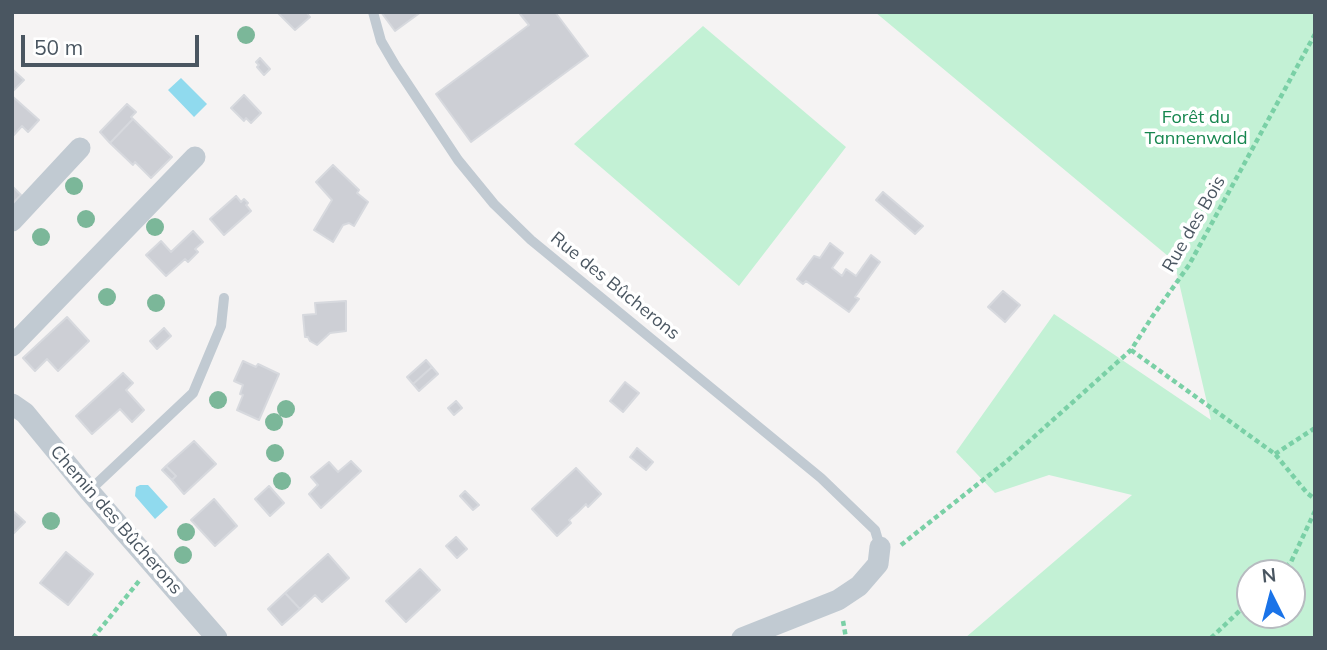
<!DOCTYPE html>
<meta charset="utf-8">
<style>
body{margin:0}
#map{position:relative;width:1327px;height:650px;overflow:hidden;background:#f5f3f3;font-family:Mulish,sans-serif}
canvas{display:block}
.frame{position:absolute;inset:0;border:14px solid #4a5661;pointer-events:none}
.north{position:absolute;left:1236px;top:559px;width:70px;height:70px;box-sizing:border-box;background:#fff;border:2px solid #b7bbc0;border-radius:50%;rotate:354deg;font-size:19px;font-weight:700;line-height:28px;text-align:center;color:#4a5661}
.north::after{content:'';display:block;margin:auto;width:24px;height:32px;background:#1a73e8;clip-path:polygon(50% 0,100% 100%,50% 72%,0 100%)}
.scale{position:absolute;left:21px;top:35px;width:178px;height:32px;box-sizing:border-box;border:4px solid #4a5661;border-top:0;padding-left:9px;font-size:21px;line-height:24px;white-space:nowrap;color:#4a5661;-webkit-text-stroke:5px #fff;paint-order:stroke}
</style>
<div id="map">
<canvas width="1327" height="650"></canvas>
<div class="frame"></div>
<div class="north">N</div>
<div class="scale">50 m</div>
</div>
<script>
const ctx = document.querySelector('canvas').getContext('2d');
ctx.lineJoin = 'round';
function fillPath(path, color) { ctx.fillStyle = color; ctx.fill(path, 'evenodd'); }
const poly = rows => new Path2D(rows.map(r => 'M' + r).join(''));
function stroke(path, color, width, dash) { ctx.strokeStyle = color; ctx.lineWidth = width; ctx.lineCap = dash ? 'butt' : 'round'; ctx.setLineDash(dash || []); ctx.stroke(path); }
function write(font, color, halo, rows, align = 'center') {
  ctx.font = font + ' Mulish,sans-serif'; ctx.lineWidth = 7; ctx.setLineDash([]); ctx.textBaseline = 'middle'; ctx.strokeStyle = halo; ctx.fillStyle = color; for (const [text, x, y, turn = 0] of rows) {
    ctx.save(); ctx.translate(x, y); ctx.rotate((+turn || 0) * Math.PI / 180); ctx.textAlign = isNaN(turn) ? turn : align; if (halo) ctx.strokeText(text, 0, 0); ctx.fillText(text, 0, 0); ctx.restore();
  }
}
fillPath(poly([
 [875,12,1315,12,1315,638,965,638,1132,495,1049,475,995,493,956,452,1054,314,1211,420,1174,261],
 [1250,573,1292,573,1292,615,1250,615],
 [703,26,846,147,739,286,574,144]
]), '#c3f1d5');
fillPath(poly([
 [181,78,207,104,194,117,168,90],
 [140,485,148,485,168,507,155,519,135,496,136,487]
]), '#90daee');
const building = poly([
 [277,12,306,12,310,17,295,30,277,12],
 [381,12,421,12,395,31,381,12],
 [522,12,555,12,588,56,471,142,436,94,529,25,520,14,522,12],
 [260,58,270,69,264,75,257,67,259,65,256,62,260,58],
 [12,69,24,80,12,92,12,69],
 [244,95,261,113,251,123,246,118,244,121,231,108,244,95],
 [12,96,39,120,28,132,22,126,12,137,12,96],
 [127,104,136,112,131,117,133,119,110,143,100,132,127,104],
 [133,119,172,157,151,178,135,162,133,165,110,143,133,119],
 [333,165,359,190,357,193,368,202,354,226,349,223,343,225,333,242,314,230,332,200,316,182,333,165],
 [12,186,21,195,12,204,12,186],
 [883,192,923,226,915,234,876,200,883,192],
 [236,196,241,202,244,199,248,203,246,205,251,211,224,235,210,219,236,196],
 [193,231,203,242,195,249,198,252,188,262,185,259,166,276,146,255,161,241,171,252,193,231],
 [830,243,843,253,832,268,842,276,846,269,856,276,871,255,880,262,855,297,859,299,849,312,806,281,803,284,797,279,814,256,820,258,830,243],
 [1003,291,1020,305,1005,322,988,307,1003,291],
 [346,301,346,331,330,333,317,345,310,341,308,337,305,337,303,315,316,314,315,303,346,301],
 [67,317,89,341,58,371,47,359,35,371,23,358,67,317],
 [164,328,171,336,157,349,150,341,164,328],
 [426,360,432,367,413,384,407,377,426,360],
 [243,361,256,367,258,364,279,374,259,420,237,410,243,395,240,394,243,385,234,381,243,361],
 [432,367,438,374,419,391,413,384,432,367],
 [123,373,133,383,126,390,144,410,132,422,120,409,92,434,76,416,123,373],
 [625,382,639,393,623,412,610,401,625,382],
 [456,401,462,408,454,415,448,408,456,401],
 [194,441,216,464,184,494,172,480,176,476,166,466,194,441],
 [637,448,653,462,646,470,630,457,637,448],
 [351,461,361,471,321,508,309,494,318,485,311,477,329,462,338,472,351,461],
 [166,466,176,476,172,480,162,470,166,466],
 [576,468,601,494,588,507,586,504,578,512,569,520,571,523,557,536,532,509,576,468],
 [269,486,284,503,270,516,255,499,269,486],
 [465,491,479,505,473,510,460,496,465,491],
 [214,499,237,526,215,546,191,520,214,499],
 [12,510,25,522,12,535,12,510],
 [456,537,467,549,457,558,446,546,456,537],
 [66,552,93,574,68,605,40,583,66,552],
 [328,554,349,578,322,602,315,595,300,609,285,593,328,554],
 [420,569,440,590,406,622,386,601,420,569],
 [285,593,300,609,282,625,268,609,285,593]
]);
fillPath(building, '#cdcfd5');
stroke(building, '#d7d9de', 2);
stroke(poly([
 [1131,350,1275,454,1307,493,1315,499],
 [1275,454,1315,428],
 [901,545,1007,461,1131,350,1152,317,1189,265,1315,34],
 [1279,573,1291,562,1315,511],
 [843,621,846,638],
 [93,638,139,581],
 [1211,638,1250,601]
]), '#7ad0a6', 4.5, [5, 3.5]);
stroke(poly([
 [373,12,381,41,395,65,458,160,494,204,531,240,821,478,875,530,880,547],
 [89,491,193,393,221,326,224,298]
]), '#c1cad2', 10);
stroke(poly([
 [12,221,80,148],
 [12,346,195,157],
 [12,404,25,413,89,491,217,638],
 [742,638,838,600,859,586,878,564,880,547]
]), '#c1cad2', 21);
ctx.fillStyle = '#7bb799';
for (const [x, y] of [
 [246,35],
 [74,186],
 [86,219],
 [155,227],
 [41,237],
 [107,297],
 [156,303],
 [218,400],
 [286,409],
 [274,422],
 [275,453],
 [282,481],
 [51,521],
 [186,532],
 [183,555]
]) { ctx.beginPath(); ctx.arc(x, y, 9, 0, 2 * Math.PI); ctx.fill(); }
write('18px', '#17864f', '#fff', [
 ["Forêt du",1196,118],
 ["Tannenwald",1196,139]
]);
write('18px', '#4a5661', '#fff', [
 ["Rue des Bois",1194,224,-60],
 ["Rue des Bûcherons",615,286,39],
 ["Chemin des Bûcherons",116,520,49]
]);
</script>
